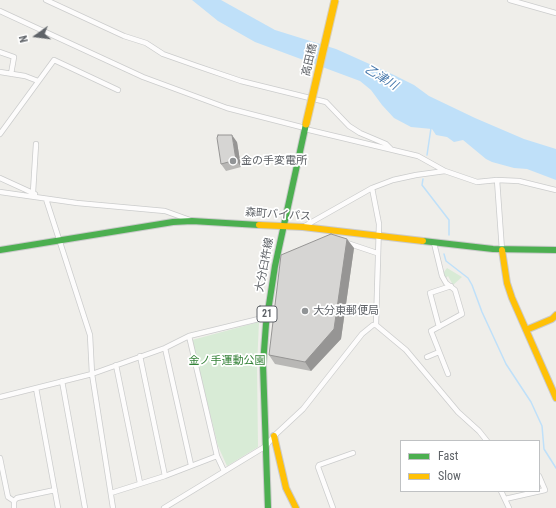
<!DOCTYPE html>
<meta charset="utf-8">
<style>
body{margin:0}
#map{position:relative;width:556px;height:508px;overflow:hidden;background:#efeeea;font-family:"Roboto Condensed",sans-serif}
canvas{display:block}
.legend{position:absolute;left:400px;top:440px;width:140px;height:52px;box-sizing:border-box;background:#fff;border:1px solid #bfc1c3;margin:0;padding:5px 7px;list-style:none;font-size:12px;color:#5f6368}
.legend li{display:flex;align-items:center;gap:8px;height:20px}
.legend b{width:20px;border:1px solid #bfc1c3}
.north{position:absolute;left:16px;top:16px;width:40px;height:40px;-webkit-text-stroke:3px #fff;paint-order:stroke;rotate:256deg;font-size:11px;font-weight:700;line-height:16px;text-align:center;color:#5f6368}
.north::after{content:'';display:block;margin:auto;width:14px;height:18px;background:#5f6368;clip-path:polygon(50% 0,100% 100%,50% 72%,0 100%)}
</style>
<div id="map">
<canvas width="556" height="508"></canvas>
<ul class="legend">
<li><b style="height:5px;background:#4caf50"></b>Fast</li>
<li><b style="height:5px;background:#ffc107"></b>Slow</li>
</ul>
<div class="north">N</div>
</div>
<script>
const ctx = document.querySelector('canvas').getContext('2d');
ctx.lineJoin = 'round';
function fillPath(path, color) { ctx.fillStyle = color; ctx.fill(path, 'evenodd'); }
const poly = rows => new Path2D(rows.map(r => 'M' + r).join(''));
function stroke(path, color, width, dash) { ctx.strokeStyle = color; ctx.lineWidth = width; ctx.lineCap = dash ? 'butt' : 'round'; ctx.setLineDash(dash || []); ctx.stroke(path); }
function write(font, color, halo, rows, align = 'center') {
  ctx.font = font + ' "Roboto Condensed","Noto Sans JP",sans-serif'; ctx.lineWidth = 3.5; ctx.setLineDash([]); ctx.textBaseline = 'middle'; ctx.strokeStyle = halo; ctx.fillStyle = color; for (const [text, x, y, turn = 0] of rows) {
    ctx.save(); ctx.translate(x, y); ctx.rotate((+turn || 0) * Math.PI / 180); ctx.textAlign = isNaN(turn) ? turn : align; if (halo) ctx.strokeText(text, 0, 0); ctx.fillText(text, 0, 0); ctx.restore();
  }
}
fillPath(poly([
 [447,268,462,277,453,285,448,276,446,278,444,276,444,272],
 [259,322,257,366,258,447,227,466,218,446,192,340]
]), '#d8ebd6');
fillPath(poly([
 [192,0,221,0,275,30,336,49,394,75,414,85,429,96,475,118,524,139,556,149,556,180,527,169,514,168,492,162,486,159,463,140,454,142,447,137,436,135,432,129,411,127,394,118,382,105,371,90,360,81,255,42,218,21]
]), '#bfe0f9');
stroke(poly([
 [427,155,431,128],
 [423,179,422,185,449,220,449,235],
 [444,254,446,261,468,278,472,285,482,312,506,364,531,402,542,426,544,449,556,468]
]), '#bfe0f9', 1.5);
const street = poly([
 [46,0,124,36,146,43,163,54,197,66,241,81,326,102,349,126,360,133,386,144,391,149],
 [510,0,556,13],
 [0,11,143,77,227,108,305,128],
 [0,52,14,57,11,74],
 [0,72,25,76,38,81],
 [305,129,418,156,445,171],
 [0,134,54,60,118,90],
 [0,178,35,194],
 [497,180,502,250],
 [372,188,379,224,376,325],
 [0,192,77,203,165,211,190,220],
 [33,192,36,144],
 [46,199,90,335,92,374,113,508],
 [303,227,372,188,393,180,416,175,445,171,477,182,497,180,519,181,556,190],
 [347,243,377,253],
 [434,243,442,276,446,283,455,290,462,314,431,331,448,374],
 [376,325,406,350,458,412,479,431,487,441],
 [439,327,430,293,451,286],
 [165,348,191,465],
 [140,356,165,476],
 [427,357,439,352],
 [116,365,140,483],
 [62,381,85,508],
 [36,388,58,508],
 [0,397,92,374,165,348,189,336,267,317],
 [217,456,224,471],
 [0,458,8,497,14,501],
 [501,491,509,508],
 [111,493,165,476,217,456,189,336],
 [505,499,545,490,539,476],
 [14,508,14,501,17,498,55,490],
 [164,508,266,446,274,436,303,409,362,334,373,325,376,325],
 [333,508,318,467,319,465,353,453]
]);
const fast = poly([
 [423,241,493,249,556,250],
 [0,250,173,222,192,221,259,225],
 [268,508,263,365,266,324,275,266,306,124]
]);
const slow = poly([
 [259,225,303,227,423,241],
 [502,250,507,283,512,298,556,398],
 [526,330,552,319,556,315],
 [274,436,286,488,296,508]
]);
stroke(street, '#cbcccc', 6);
stroke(fast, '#cacacb', 8);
stroke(slow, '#cacacb', 8);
stroke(street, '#fdfcfc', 4.5);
stroke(fast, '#4caf50', 6);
stroke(slow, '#ffc107', 6);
const slowBridge = poly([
 [306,124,335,0]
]);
stroke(slowBridge, '#d7ceb8', 9, []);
stroke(slowBridge, '#ffc107', 7);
fillPath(poly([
 [237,142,241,167,226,171,221,164],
 [354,248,341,339,311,371,275,364,269,355]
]), '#b8b7b5');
fillPath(poly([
 [232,135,237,142,241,167,236,160],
 [347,239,354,248,341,339,311,371,305,362]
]), '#969594');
const building = poly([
 [218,135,232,135,236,160,221,164,217,138,218,135],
 [331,234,347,239,334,329,305,362,269,355,281,255,331,234]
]);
fillPath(building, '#d6d5d3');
stroke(building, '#969594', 1);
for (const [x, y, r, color] of [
 [233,161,4,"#919496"],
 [305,311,4,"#919496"]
]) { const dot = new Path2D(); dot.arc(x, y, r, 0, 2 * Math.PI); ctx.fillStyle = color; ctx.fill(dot); stroke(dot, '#fff', 1.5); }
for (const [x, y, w] of [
 [267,314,20]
]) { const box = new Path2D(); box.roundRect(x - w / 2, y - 8, w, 16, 3); ctx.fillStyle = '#fff'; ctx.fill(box); stroke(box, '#5f6368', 1); }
write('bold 10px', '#5f6368', null, [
 ["21",267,314]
]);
write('11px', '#5f6368', '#fff', [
 ["高田橋",310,60,-77],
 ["森町バイパス",278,215,4],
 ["大分臼杵線",265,265,-79]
]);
write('11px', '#5f6368', '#fff', [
 ["金の手変電所",241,161],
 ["大分東郵便局",313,311]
], 'left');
write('11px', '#348238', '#fff', [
 ["金ノ手運動公園",227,361]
]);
write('italic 12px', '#4174aa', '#fff', [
 ["乙津川",381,78,31]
]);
</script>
